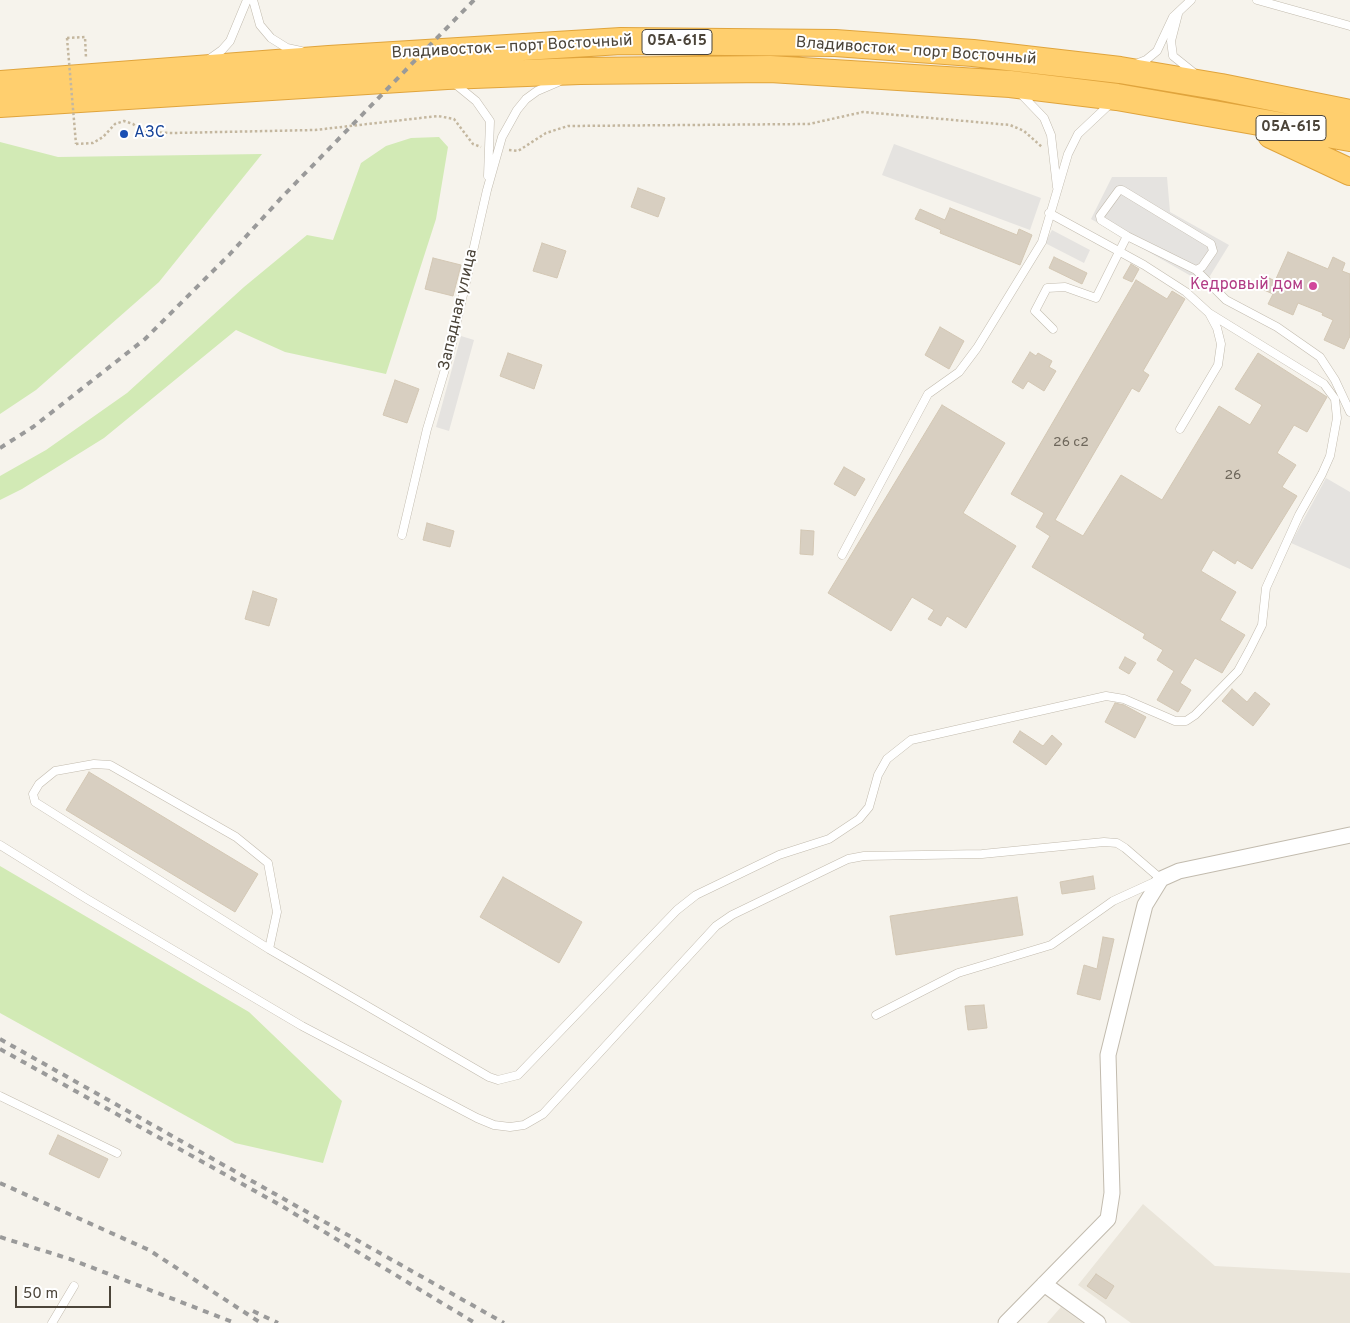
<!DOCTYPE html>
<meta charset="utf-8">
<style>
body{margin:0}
#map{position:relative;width:1350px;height:1323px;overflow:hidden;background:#f6f3ec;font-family:Overpass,sans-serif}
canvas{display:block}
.scale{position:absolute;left:15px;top:1286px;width:96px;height:22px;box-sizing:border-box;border:2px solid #4b4439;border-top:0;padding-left:6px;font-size:15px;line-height:18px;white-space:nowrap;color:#4b4439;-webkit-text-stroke:4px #fff;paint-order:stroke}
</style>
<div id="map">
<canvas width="1350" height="1323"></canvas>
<div class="scale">50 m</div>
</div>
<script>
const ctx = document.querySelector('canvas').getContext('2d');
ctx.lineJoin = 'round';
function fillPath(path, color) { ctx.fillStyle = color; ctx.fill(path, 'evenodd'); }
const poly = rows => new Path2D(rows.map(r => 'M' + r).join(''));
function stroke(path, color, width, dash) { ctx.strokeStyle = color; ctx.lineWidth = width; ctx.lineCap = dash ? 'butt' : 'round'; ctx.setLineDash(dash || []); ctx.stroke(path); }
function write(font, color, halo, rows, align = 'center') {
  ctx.font = font + ' Overpass,sans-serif'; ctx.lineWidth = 4; ctx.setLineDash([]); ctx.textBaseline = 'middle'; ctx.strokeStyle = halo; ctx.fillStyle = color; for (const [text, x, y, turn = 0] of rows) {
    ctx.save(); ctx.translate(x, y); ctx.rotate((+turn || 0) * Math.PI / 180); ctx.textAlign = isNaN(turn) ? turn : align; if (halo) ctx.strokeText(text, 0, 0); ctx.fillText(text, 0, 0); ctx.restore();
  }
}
fillPath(poly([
 [1143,1204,1215,1266,1350,1273,1350,1323,1131,1323,1078,1285],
 [1061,1307,1083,1323,1047,1323]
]), '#eae5da');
fillPath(poly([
 [439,137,448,147,436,219,386,374,285,352,236,330,104,438,22,489,0,500,0,476,46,450,127,393,244,287,307,235,333,240,361,163,386,146,411,138],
 [0,142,58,157,262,154,159,282,36,390,0,414],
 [0,866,249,1012,342,1101,323,1163,235,1143,0,1013]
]), '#d2eab5');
fillPath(poly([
 [894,144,1041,198,1030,230,882,175],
 [1112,177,1167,177,1170,212,1229,245,1205,284,1091,219],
 [1052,230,1090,250,1084,263,1045,243],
 [461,336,474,340,449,431,436,427],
 [1326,478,1350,492,1350,569,1291,543]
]), '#e5e3e0');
const building = poly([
 [638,188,665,198,658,217,631,207,638,188],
 [950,208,1017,235,1019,229,1032,235,1020,265,940,233,941,230,915,219,920,209,945,220,950,208],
 [542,243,566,251,557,278,533,271,542,243],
 [1288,252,1328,269,1333,257,1345,263,1342,271,1350,274,1350,336,1344,349,1324,340,1333,320,1322,315,1323,313,1298,303,1293,315,1268,304,1273,294,1264,290,1269,278,1275,281,1288,252],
 [1054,257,1087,273,1082,284,1049,268,1054,257],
 [433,258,461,265,453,296,425,289,433,258],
 [1131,264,1139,269,1132,282,1123,278,1131,264],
 [1136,280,1167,299,1172,291,1185,299,1143,371,1149,375,1139,392,1132,388,1055,520,1083,536,1121,475,1162,500,1219,406,1250,425,1262,405,1235,389,1258,353,1327,397,1307,432,1294,425,1277,453,1296,465,1282,487,1297,496,1252,569,1237,560,1235,564,1213,550,1201,571,1236,592,1220,620,1245,635,1222,673,1195,658,1180,683,1191,690,1178,712,1157,700,1174,671,1157,660,1163,650,1143,638,1145,634,1032,567,1050,536,1036,527,1044,513,1011,494,1136,280],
 [940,327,964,341,949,369,925,355,940,327],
 [1030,352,1036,356,1038,353,1052,361,1049,367,1056,371,1044,391,1028,381,1023,389,1012,382,1030,352],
 [508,353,542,365,534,389,500,376,508,353],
 [395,380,419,389,407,423,383,415,395,380],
 [942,405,1005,443,963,513,1016,546,966,628,947,616,941,626,928,619,934,610,912,597,891,631,828,593,942,405],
 [844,467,865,479,855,496,834,484,844,467],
 [427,523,454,531,450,547,423,540,427,523],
 [801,530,814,531,813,555,800,554,801,530],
 [253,591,277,599,269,626,245,619,253,591],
 [1125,657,1136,663,1129,674,1119,668,1125,657],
 [1232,689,1247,702,1255,692,1270,704,1253,726,1222,701,1232,689],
 [1115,703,1124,705,1146,717,1135,738,1105,722,1115,703],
 [1020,731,1043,746,1052,735,1062,744,1046,765,1013,742,1020,731],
 [89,772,258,874,235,912,66,810,89,772],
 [1093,876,1095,889,1062,894,1060,882,1093,876],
 [503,877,582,922,559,963,480,917,503,877],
 [1017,897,1023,935,896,955,890,916,1017,897],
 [1103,937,1114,939,1100,1000,1077,994,1084,965,1097,969,1103,937],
 [984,1005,987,1028,968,1030,965,1006,984,1005],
 [58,1135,108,1159,99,1178,49,1154,58,1135],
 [1096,1274,1114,1286,1106,1299,1087,1286,1096,1274]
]);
fillPath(building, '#d8cfc1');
stroke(building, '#d3c7b4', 1);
const lane = poly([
 [253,0,260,25,271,38,287,48,301,51],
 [1257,0,1350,26],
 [1178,14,1171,41,1173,56,1193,72],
 [208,60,222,50,230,41,247,0],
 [1136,64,1146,60,1157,51,1173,17,1191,0],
 [454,83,476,101,490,121,488,176],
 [1021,94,1044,118,1051,135,1057,187],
 [1049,213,1144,265,1186,292,1209,313,1217,328,1221,344,1218,365,1180,429],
 [1196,270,1226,300,1277,327,1320,357,1335,380,1350,412],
 [1053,329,1035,311,1047,288,1065,287,1096,298,1127,236,1101,220,1100,216,1119,190,1122,190,1211,244,1213,251,1202,267,1196,270,1127,236],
 [402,535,427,429,449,356,487,190,502,137,517,110,526,99,537,91,558,82],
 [842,555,928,394,959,372,977,348,1042,242,1068,154,1078,134,1112,102],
 [0,845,87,899,302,1026,477,1118,494,1125,510,1127,524,1125,543,1114,716,926,732,915,848,859,864,856,982,854,1104,842,1117,843,1125,848,1161,879,1113,901,1051,945,958,973,876,1015],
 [269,949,277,912,268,863,236,837,110,765,94,764,55,771,39,784,33,794,35,802,269,949,489,1077,498,1080,518,1075,677,910,696,895,779,855,829,839,859,819,869,807,878,775,887,759,911,740,1106,696,1124,699,1175,721,1186,721,1195,715,1238,671,1250,649,1262,625,1266,588,1299,515,1322,474,1330,456,1337,418,1335,399,1324,384,1209,313],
 [0,1096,117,1153],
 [52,1323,74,1286]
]);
const street = poly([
 [1044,1284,1098,1323],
 [1006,1323,1108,1219,1112,1193,1108,1055,1145,905,1161,879,1179,871,1350,835]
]);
const highway = poly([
 [0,84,329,59,621,41,835,43,973,53,1120,70,1221,87,1350,113],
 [0,104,447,76,580,71,770,69,1010,84,1117,97,1350,138],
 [1271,135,1350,172]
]);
stroke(lane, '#c2bbae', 9);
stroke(street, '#c2bbae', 17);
stroke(highway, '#e0a43c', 28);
stroke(poly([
 [67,38,85,37,86,58],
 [76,144,93,143,103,137,115,124,124,121,133,124,143,132,173,133,315,130,438,116,454,119,473,144,481,147],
 [509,150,518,151,546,133,568,126,809,124,863,112,1010,125,1024,131,1042,147]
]), '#c4b79f', 2.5, [2.5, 2.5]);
stroke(lane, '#fff', 8);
stroke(street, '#fff', 15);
stroke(highway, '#ffcf6e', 26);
stroke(poly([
 [0,448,33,427,145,339,229,255,283,196,474,0],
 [0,1039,504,1323],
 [0,1049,280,1205,475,1323],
 [0,1183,149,1250,261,1323],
 [0,1237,70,1259,235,1323],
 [253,1311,278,1323]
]), '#9a9a9a', 4, [6, 6]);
stroke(poly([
 [67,38,76,144]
]), '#c4b79f', 2.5, [2.5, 2.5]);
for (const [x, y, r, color] of [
 [124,134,5,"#1a4fb4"],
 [1313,286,5,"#d1479c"]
]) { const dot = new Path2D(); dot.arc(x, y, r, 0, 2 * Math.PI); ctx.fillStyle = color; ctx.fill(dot); stroke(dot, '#fff', 2); }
write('14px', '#6e675b', null, [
 ["26 с2",1071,443],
 ["26",1233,476]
]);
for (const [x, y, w] of [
 [677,42,70],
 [1291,128,70]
]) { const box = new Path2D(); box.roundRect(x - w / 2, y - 12.5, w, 25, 4); ctx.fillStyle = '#fff'; ctx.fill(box); stroke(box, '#4b4439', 1); }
write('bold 15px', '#4b4439', null, [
 ["05А-615",677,42],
 ["05А-615",1291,128]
]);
write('16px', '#4b4439', '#fff', [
 ["Владивосток — порт Восточный",512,48,-3],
 ["Владивосток — порт Восточный",916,52,4],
 ["Западная улица",459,310,-77]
]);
write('16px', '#164399', '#fff', [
 ["АЗС",134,134]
], 'left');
write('16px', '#b23c85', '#fff', [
 ["Кедровый дом",1303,286]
], 'right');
</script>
